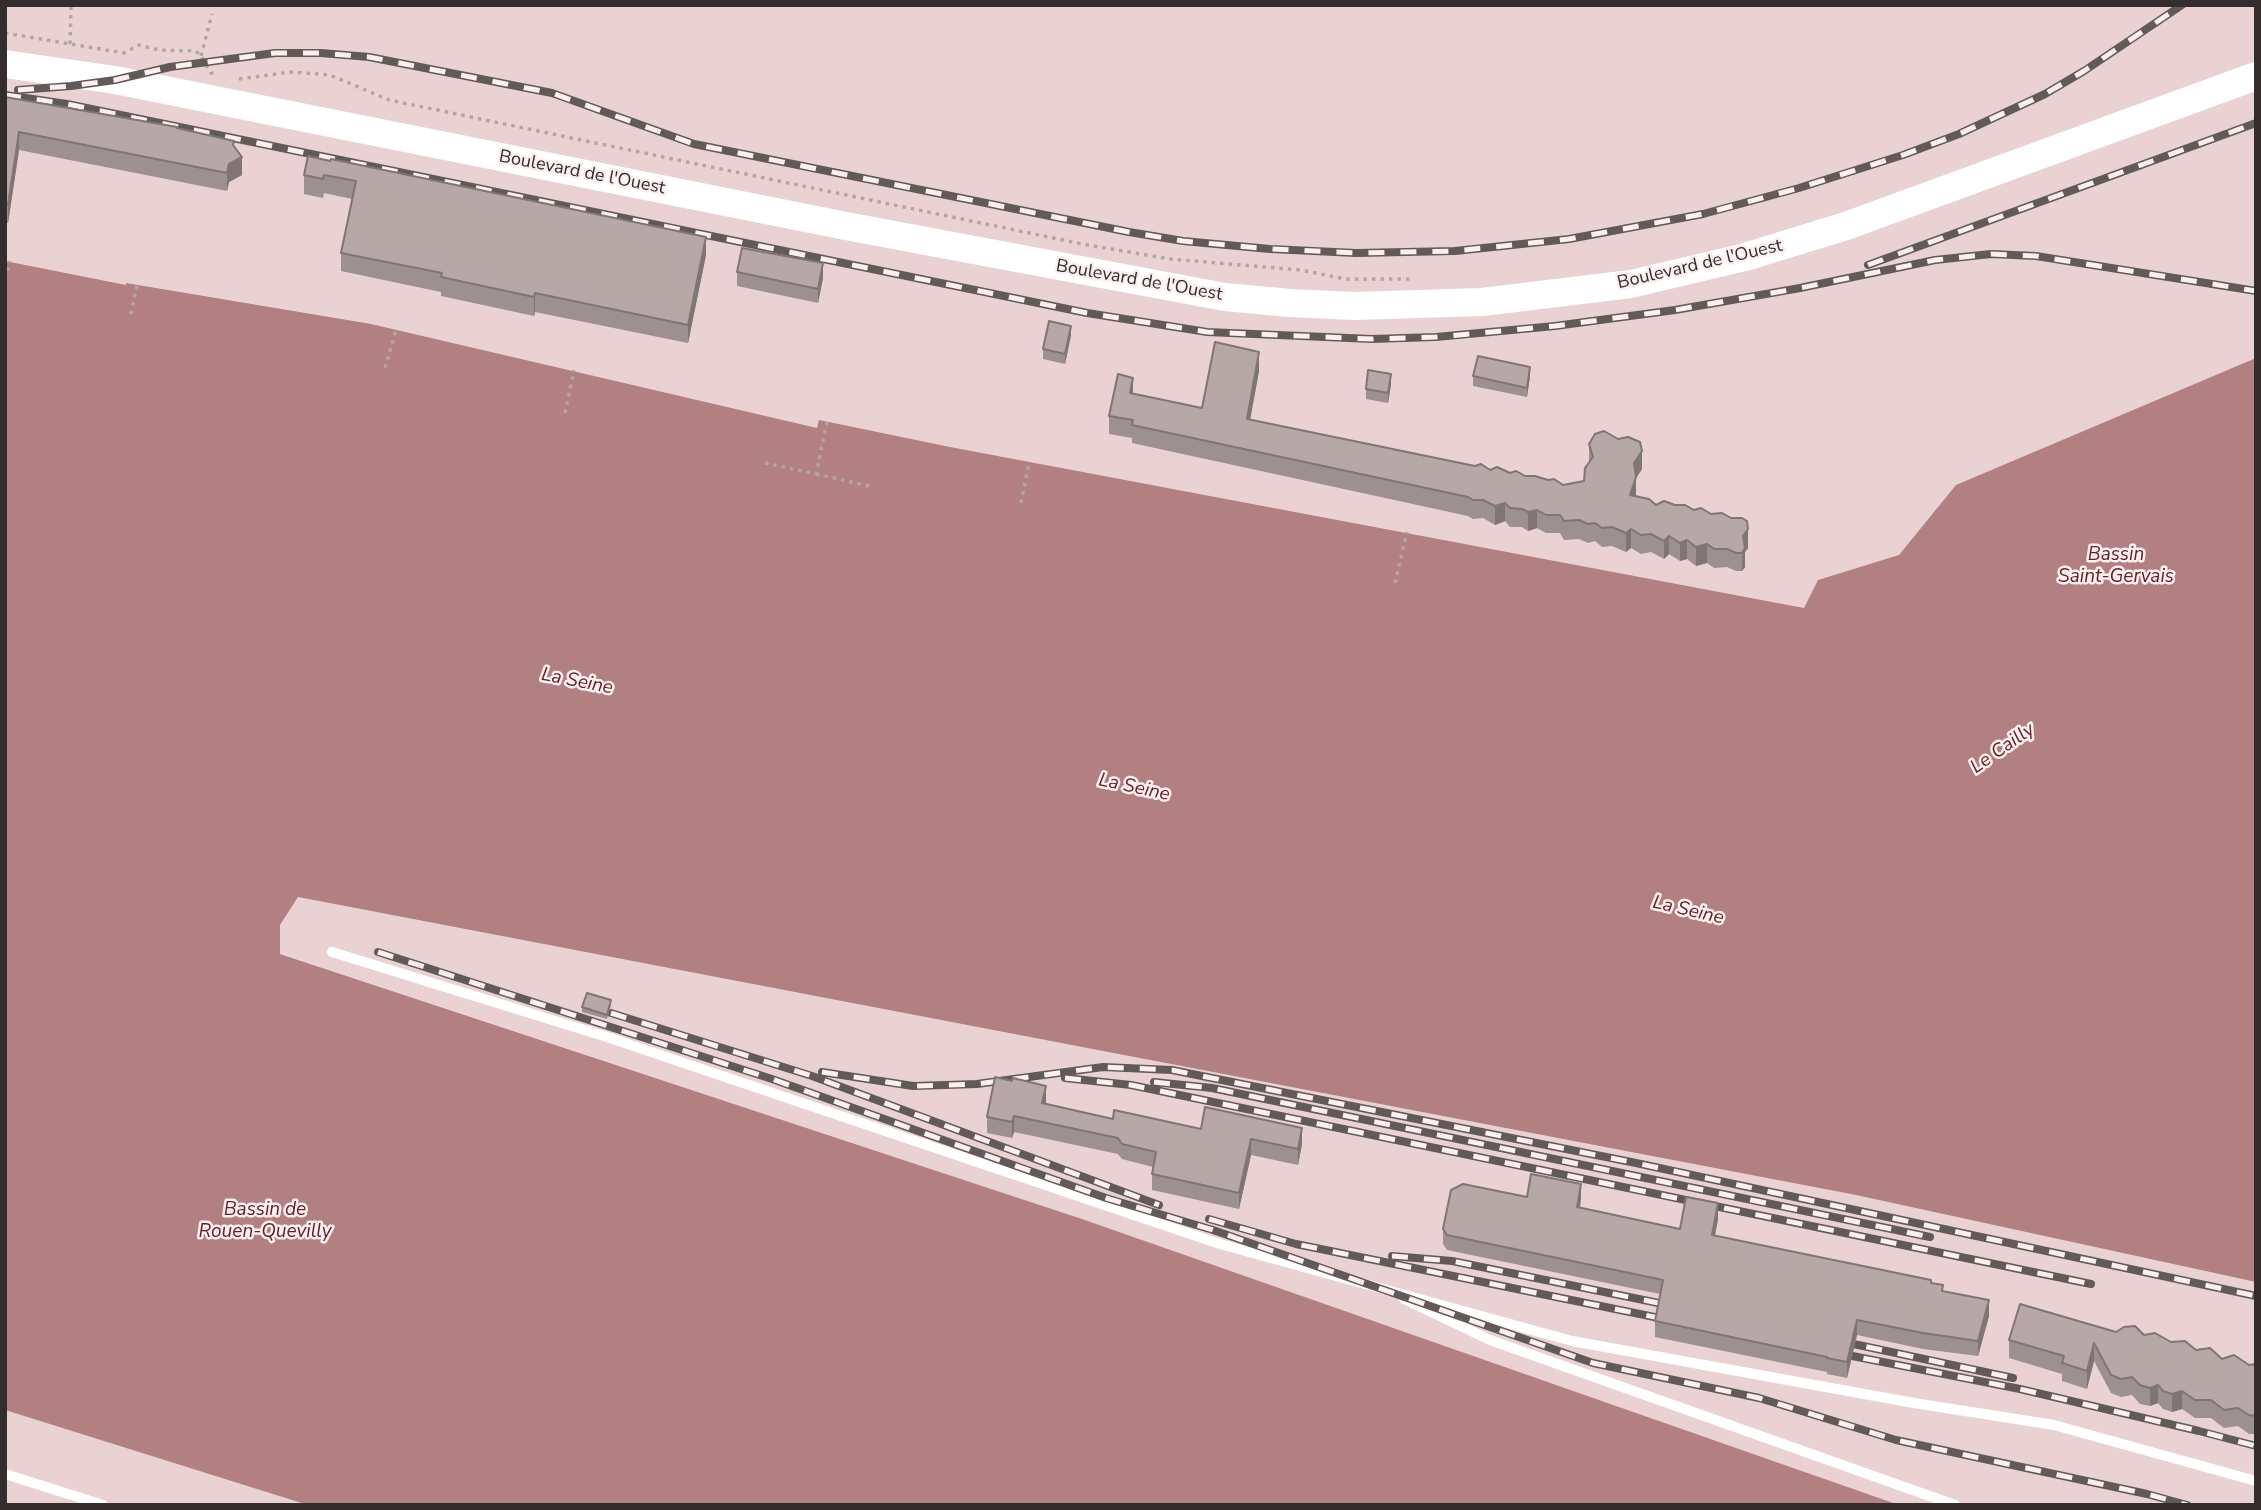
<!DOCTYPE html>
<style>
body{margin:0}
#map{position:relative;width:2261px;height:1510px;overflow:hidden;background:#f2e1e1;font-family:"Nunito Sans",sans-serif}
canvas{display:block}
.frame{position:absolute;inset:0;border:7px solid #332d2d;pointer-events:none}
</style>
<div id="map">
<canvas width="2261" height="1510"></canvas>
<div class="frame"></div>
</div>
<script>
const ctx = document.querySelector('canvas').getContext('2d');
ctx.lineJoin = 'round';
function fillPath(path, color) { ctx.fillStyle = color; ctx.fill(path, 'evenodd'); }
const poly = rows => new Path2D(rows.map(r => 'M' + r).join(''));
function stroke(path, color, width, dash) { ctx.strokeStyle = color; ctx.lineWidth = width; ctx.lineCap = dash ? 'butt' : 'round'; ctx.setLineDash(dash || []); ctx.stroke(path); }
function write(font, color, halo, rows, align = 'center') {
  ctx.font = font + ' "Nunito Sans",sans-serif'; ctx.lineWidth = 5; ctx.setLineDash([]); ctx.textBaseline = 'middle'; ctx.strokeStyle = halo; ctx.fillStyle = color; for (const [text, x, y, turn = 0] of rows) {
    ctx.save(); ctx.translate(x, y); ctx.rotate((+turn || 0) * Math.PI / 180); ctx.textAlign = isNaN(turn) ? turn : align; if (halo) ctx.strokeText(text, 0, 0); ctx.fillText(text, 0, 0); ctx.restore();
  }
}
fillPath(poly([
 [5,5,2256,5,2256,401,2233,406,1795,611,5,319],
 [298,897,1857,1195,2256,1282,2256,1505,1899,1505,1082,1219,279,953,280,925],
 [5,1410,308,1505,5,1505]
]), '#ebd2d2');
fillPath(poly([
 [5,261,126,285,126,283,371,324,817,428,819,420,950,447,1804,608,1818,580,1899,555,1956,485,2256,358,2256,1282,1856,1195,298,897,280,925,280,954,1082,1219,1899,1505,308,1505,5,1410]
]), '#b28081');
stroke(poly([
 [5,33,124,53,139,45,159,50,196,51,201,56,211,73,215,74],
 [70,44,71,5],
 [201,56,212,14],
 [239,79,291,72,330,75,389,100,1082,244,1170,259,1301,270,1345,279,1412,279],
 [5,279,10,261],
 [131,314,137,285],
 [385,368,396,330],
 [565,413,574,370],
 [765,463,816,474,827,422],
 [816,474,869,486],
 [1021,503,1029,462],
 [1395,583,1407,532]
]), '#b2a5a5', 3.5, [3.5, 5]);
stroke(poly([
 [332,952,604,1036,1220,1244,1572,1341,1914,1403,2054,1425,2256,1481],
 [1404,1299,1490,1340,1955,1505],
 [5,1474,103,1505]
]), '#fff', 10);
stroke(poly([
 [5,64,115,80,846,226,1225,297,1290,303,1354,306,1482,302,1631,284,1745,257,1846,226,2256,76]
]), '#fff', 28);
const rail = poly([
 [18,90,71,86,115,80,170,67,275,53,321,53,369,57,552,93,694,144,1129,232,1183,241,1270,249,1356,253,1455,251,1569,239,1703,214,1799,188,1903,155,1959,134,2045,94,2084,71,2182,5],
 [5,95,67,104,1087,313,1207,332,1372,339,1436,337,1555,326,1675,310,1800,288,1935,260,1991,254,2036,256,2256,291],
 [1868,265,2256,123],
 [378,952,772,1079,1106,1198,1213,1230,1593,1363,1759,1398,1896,1440,2147,1494,2187,1505],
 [611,1013,812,1076,1159,1205],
 [822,1072,913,1086,977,1084,1103,1067,1172,1070,1636,1163,2256,1296],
 [1065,1078,1131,1085,2091,1284],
 [1154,1082,1212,1088,1930,1237],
 [1209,1219,1296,1244,1674,1321],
 [1392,1256,1452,1261,1678,1307],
 [1835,1340,2013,1378],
 [1832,1352,2020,1389,2199,1431,2256,1446]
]);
stroke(rail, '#625959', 8);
stroke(rail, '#fdefef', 5, [16]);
fillPath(poly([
 [5,97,177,128,234,146,242,175,229,182,227,191,19,150,8,223,5,223],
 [308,156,706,255,688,343,535,312,534,316,441,296,441,292,341,271,341,253,352,199,324,193,323,198,304,194,304,175],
 [737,272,823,278,818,303,737,286],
 [1071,335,1065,364,1043,359,1043,349],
 [1259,371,1250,419,1490,470,1548,480,1563,485,1584,481,1589,463,1589,444,1642,469,1636,478,1636,497,1748,548,1745,552,1745,567,1742,571,1736,571,1727,567,1714,568,1707,563,1696,566,1687,559,1680,561,1669,554,1664,559,1651,552,1641,554,1631,548,1626,552,1612,546,1602,547,1595,541,1588,543,1579,539,1564,540,1560,533,1546,533,1537,528,1528,531,1522,527,1510,527,1505,521,1495,525,1483,518,1473,519,1468,516,1132,443,1132,438,1109,434,1109,416,1133,393,1202,408],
 [1473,376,1530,376,1527,397,1473,386],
 [1391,384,1388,403,1366,399,1366,389],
 [611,1005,607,1019,582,1012,582,1007],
 [1046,1102,1045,1104,1113,1119,1201,1129,1302,1144,1298,1165,1251,1155,1239,1209,1152,1190,1152,1174,1153,1167,1122,1159,1118,1154,1014,1132,1012,1138,987,1133,987,1117],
 [1527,1197,1581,1199,1580,1208,1680,1229,1718,1219,1715,1236,1931,1283,1943,1291,1989,1316,1978,1356,1923,1349,1857,1335,1847,1378,1827,1374,1827,1372,1655,1337,1655,1321,1660,1294,1447,1250,1443,1244,1443,1229],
 [2116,1332,2144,1335,2171,1342,2222,1359,2249,1365,2256,1364,2256,1434,2249,1434,2238,1426,2224,1428,2211,1418,2195,1418,2182,1409,2172,1412,2163,1409,2158,1403,2150,1406,2140,1404,2132,1395,2121,1397,2111,1393,2094,1361,2087,1389,2062,1381,2062,1374,2009,1358,2009,1340]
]), '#9d9090');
fillPath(poly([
 [19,132,19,150,8,223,8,205],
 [234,141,234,159,242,157,242,175,229,182,227,191,227,173],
 [706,237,706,255,688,343,688,325],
 [823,263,823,278,818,303,818,289],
 [535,293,535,312,534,316,534,297],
 [1071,326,1071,335,1065,364,1065,354],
 [1259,352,1259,371,1247,437,1247,419],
 [1530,367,1530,376,1527,397,1527,388],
 [1391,374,1391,384,1388,403,1388,393],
 [1133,378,1133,396,1130,393],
 [1642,451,1642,469,1636,478,1636,495,1630,514,1630,495,1634,463],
 [1505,503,1505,521,1495,525,1495,506],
 [1537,510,1537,528,1528,531,1528,512],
 [1631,529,1631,548,1626,552,1626,533],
 [1748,529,1748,548,1745,552,1745,567,1742,571,1743,536],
 [1669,536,1669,554,1664,559,1664,541],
 [1687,540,1687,559,1680,561,1680,543],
 [1707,544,1707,563,1696,566,1696,547],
 [1046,1086,1046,1102,1042,1119,1042,1103],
 [1014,1116,1014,1132,1012,1138,1012,1122],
 [1302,1128,1302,1144,1298,1165,1298,1149],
 [1251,1139,1251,1155,1239,1209,1239,1193],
 [1581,1184,1581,1199,1577,1222,1577,1207],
 [1718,1203,1718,1219,1712,1250,1712,1235],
 [1989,1300,1989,1316,1978,1356,1978,1341],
 [1857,1320,1857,1335,1847,1378,1847,1362],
 [2094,1343,2094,1361,2087,1389,2087,1371],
 [2158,1385,2158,1403,2150,1406,2150,1388],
 [2182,1391,2182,1409,2172,1412,2172,1394]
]), '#807575');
const building = poly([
 [5,97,177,127,177,128,234,141,233,145,242,157,229,164,227,173,19,132,8,205,5,204,5,97],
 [308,156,330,161,331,159,706,237,688,325,535,293,534,297,441,277,442,273,341,253,356,181,324,175,323,179,304,175,308,156],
 [742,248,823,263,818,289,737,272,742,248],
 [1049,321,1071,326,1065,354,1043,349,1049,321],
 [1215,342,1259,352,1247,419,1475,466,1481,464,1490,470,1497,467,1510,473,1516,471,1525,476,1535,476,1548,480,1554,479,1563,485,1584,481,1585,468,1593,457,1589,444,1595,434,1604,431,1618,439,1628,437,1640,442,1642,451,1634,463,1636,477,1630,495,1649,499,1656,505,1664,501,1675,505,1685,505,1694,510,1701,508,1711,514,1722,513,1731,518,1742,518,1747,521,1748,529,1743,536,1745,548,1742,553,1736,553,1727,549,1714,549,1707,544,1696,547,1687,540,1680,543,1669,536,1664,541,1651,534,1641,535,1631,529,1626,533,1612,527,1602,528,1595,523,1588,524,1579,520,1564,521,1560,515,1546,515,1537,510,1528,512,1522,509,1510,508,1505,503,1495,506,1483,500,1473,500,1468,497,1132,425,1133,420,1109,416,1118,374,1133,378,1130,393,1202,408,1215,342],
 [1478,356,1530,367,1527,388,1473,376,1478,356],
 [1368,370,1391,374,1388,393,1366,389,1368,370],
 [587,993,611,1000,607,1015,582,1007,587,993],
 [995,1077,1012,1081,1013,1078,1046,1086,1042,1103,1113,1119,1114,1110,1201,1129,1205,1107,1302,1128,1298,1149,1251,1139,1239,1193,1152,1174,1156,1152,1122,1144,1118,1138,1014,1116,1012,1122,987,1117,995,1077],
 [1531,1174,1581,1184,1577,1207,1680,1229,1686,1197,1718,1203,1712,1235,1931,1280,1931,1283,1943,1285,1942,1291,1989,1300,1978,1341,1923,1333,1857,1320,1847,1362,1827,1358,1827,1357,1655,1321,1663,1280,1447,1235,1443,1229,1451,1190,1463,1184,1527,1197,1531,1174],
 [2020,1304,2116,1332,2124,1327,2135,1326,2144,1335,2155,1333,2171,1342,2185,1341,2196,1350,2210,1348,2222,1359,2234,1355,2249,1365,2256,1364,2256,1416,2249,1415,2238,1408,2224,1410,2211,1400,2195,1400,2182,1391,2172,1394,2163,1391,2158,1385,2150,1388,2140,1385,2132,1377,2121,1379,2111,1375,2094,1343,2087,1371,2062,1363,2064,1356,2009,1340,2020,1304]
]);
fillPath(building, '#b7a7a7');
stroke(building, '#807575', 2);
write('18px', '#332d2d', '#fdefef', [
 ["Boulevard de l'Ouest",582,173,11],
 ["Boulevard de l'Ouest",1700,265,-13],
 ["Boulevard de l'Ouest",1139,281,10]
]);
write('italic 19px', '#602127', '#fdefef', [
 ["Bassin",2116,555],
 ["Saint-Gervais",2116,577],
 ["La Seine",577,682,11],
 ["Le Cailly",2003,749,-35],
 ["La Seine",1134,788,12],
 ["La Seine",1688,911,13],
 ["Bassin de",265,1210],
 ["Rouen-Quevilly",265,1232]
]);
</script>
